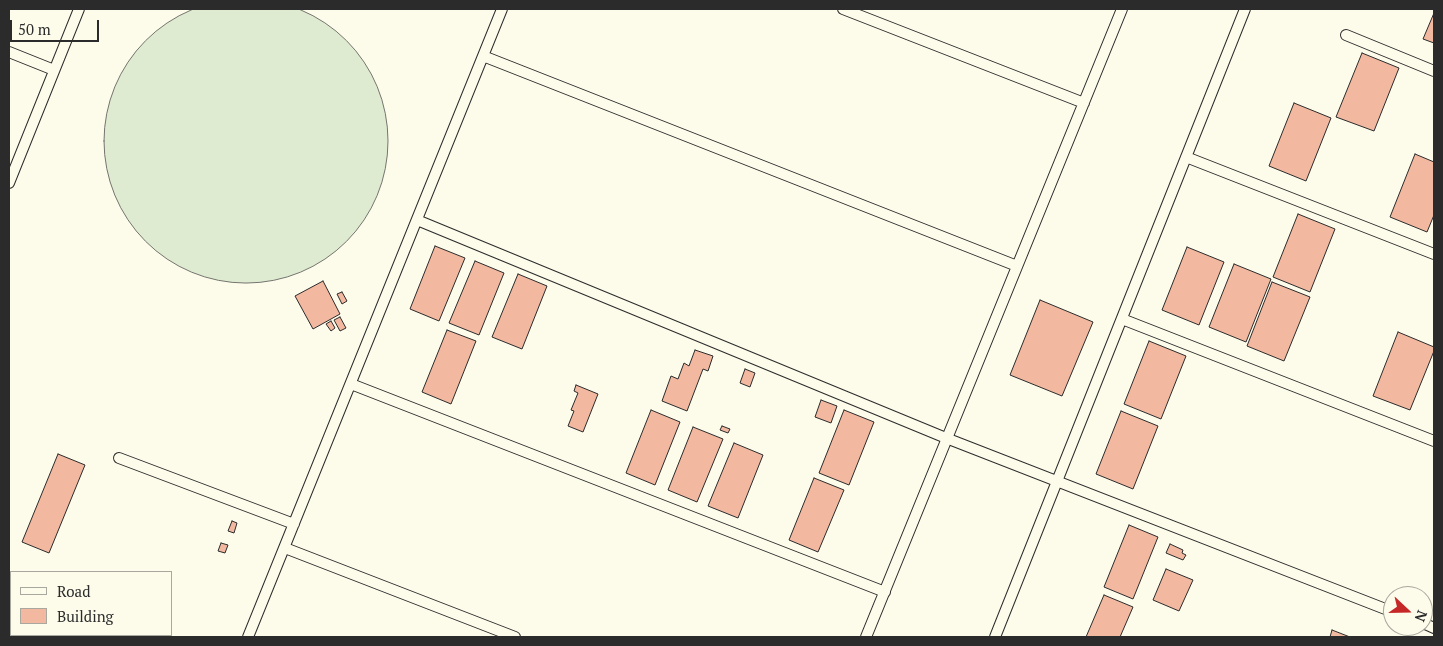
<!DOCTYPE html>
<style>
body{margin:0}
#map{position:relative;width:1443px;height:646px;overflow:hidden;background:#fdfbea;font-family:"PT Serif",serif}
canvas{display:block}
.frame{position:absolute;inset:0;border:10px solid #2b2b2b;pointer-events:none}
.legend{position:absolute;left:10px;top:571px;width:162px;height:65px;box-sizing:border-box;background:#fdfbea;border:1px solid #a9a89e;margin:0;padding:6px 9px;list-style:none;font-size:15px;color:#2b2b2b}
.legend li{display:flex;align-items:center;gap:10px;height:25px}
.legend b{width:25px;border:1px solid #a9a89e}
.north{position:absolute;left:1383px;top:586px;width:50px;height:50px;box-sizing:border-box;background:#fdfbea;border:1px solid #a9a89e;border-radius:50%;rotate:111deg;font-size:14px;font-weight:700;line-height:20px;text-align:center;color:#2b2b2b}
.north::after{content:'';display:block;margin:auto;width:18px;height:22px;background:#c62828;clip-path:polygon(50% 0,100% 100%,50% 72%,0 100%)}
.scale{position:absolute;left:10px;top:20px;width:89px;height:22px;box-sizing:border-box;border:2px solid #2b2b2b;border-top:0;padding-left:6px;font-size:15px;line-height:18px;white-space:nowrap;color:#2b2b2b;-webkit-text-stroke:4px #fdfbea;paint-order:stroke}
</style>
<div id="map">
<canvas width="1443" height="646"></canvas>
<div class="frame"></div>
<ul class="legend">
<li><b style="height:6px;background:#fdfbea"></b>Road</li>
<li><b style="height:14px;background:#f2b8a0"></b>Building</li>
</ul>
<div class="north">N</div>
<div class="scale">50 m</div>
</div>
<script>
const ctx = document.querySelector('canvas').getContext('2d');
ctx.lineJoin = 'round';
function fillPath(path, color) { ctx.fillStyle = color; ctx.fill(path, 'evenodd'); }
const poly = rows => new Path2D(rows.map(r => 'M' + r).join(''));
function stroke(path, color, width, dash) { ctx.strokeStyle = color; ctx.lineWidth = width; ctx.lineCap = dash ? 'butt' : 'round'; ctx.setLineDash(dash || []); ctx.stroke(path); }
const green = poly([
 '104 141a142 142 0 1 1 284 0a142 142 0 1 1-284 0Z'
]);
fillPath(green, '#deebd1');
stroke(green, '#74746e', 1);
const building = poly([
 [1434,13,1434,43,1423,39,1434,13],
 [1362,53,1399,68,1374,131,1336,117,1362,53],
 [1294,103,1331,118,1306,181,1269,166,1294,103],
 [1415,154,1434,162,1434,215,1427,232,1390,217,1415,154],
 [1298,214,1335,229,1310,292,1273,277,1298,214],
 [435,246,465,258,439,321,410,309,435,246],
 [1187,247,1224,262,1199,325,1162,310,1187,247],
 [475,261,504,273,479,335,449,323,475,261],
 [1234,264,1271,279,1246,342,1209,327,1234,264],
 [518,274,547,286,522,349,492,337,518,274],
 [323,281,340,314,313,329,295,296,323,281],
 [1272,282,1310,297,1284,361,1247,346,1272,282],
 [342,292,347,301,342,304,337,294,342,292],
 [1040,300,1093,322,1062,396,1010,375,1040,300],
 [340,317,346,328,340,331,334,320,340,317],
 [331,321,335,328,331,331,326,324,331,321],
 [447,330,476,341,451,404,422,392,447,330],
 [1398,332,1434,347,1434,351,1410,410,1373,396,1398,332],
 [1149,341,1186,356,1161,419,1124,404,1149,341],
 [695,350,713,356,708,371,703,369,687,411,662,401,671,376,678,379,684,363,689,366,695,350],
 [745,369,755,373,750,387,740,383,745,369],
 [576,385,598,394,583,432,568,426,574,411,571,410,578,393,574,391,576,385],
 [821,400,837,406,831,423,815,417,821,400],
 [651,410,680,422,655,485,626,473,651,410],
 [844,410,874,422,849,485,819,473,844,410],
 [1121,411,1158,426,1133,489,1096,474,1121,411],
 [722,426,730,429,728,433,720,430,722,426],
 [693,427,723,439,697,502,668,490,693,427],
 [734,443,763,455,738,518,708,506,734,443],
 [58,454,85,465,49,553,22,542,58,454],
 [814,478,844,490,818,552,789,540,814,478],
 [232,521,237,523,234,533,228,531,232,521],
 [1129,525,1158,537,1133,599,1104,587,1129,525],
 [221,543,228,545,225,553,218,551,221,543],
 [1170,544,1183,550,1182,553,1186,555,1183,560,1166,553,1170,544],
 [1166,569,1193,580,1179,611,1153,600,1166,569],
 [1104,595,1133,607,1120,637,1086,637,1104,595],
 [1332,630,1350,637,1330,637,1332,630]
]);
fillPath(building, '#f2b8a0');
stroke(building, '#2b2b2b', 1);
const minor = poly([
 [843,9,1084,103],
 [1346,35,1434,71],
 [9,52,54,70],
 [483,56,1017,266],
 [1186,157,1434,254],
 [9,183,79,9],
 [417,220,946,438,1393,612],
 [1122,319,1434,441],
 [351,384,885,592],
 [119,458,294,524],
 [285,548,515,637],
 [1423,623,1434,628],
 [248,637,502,9],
 [866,637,1122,9],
 [995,637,1245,9]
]);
stroke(minor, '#2b2b2b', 12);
stroke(minor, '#fdfbea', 10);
</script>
